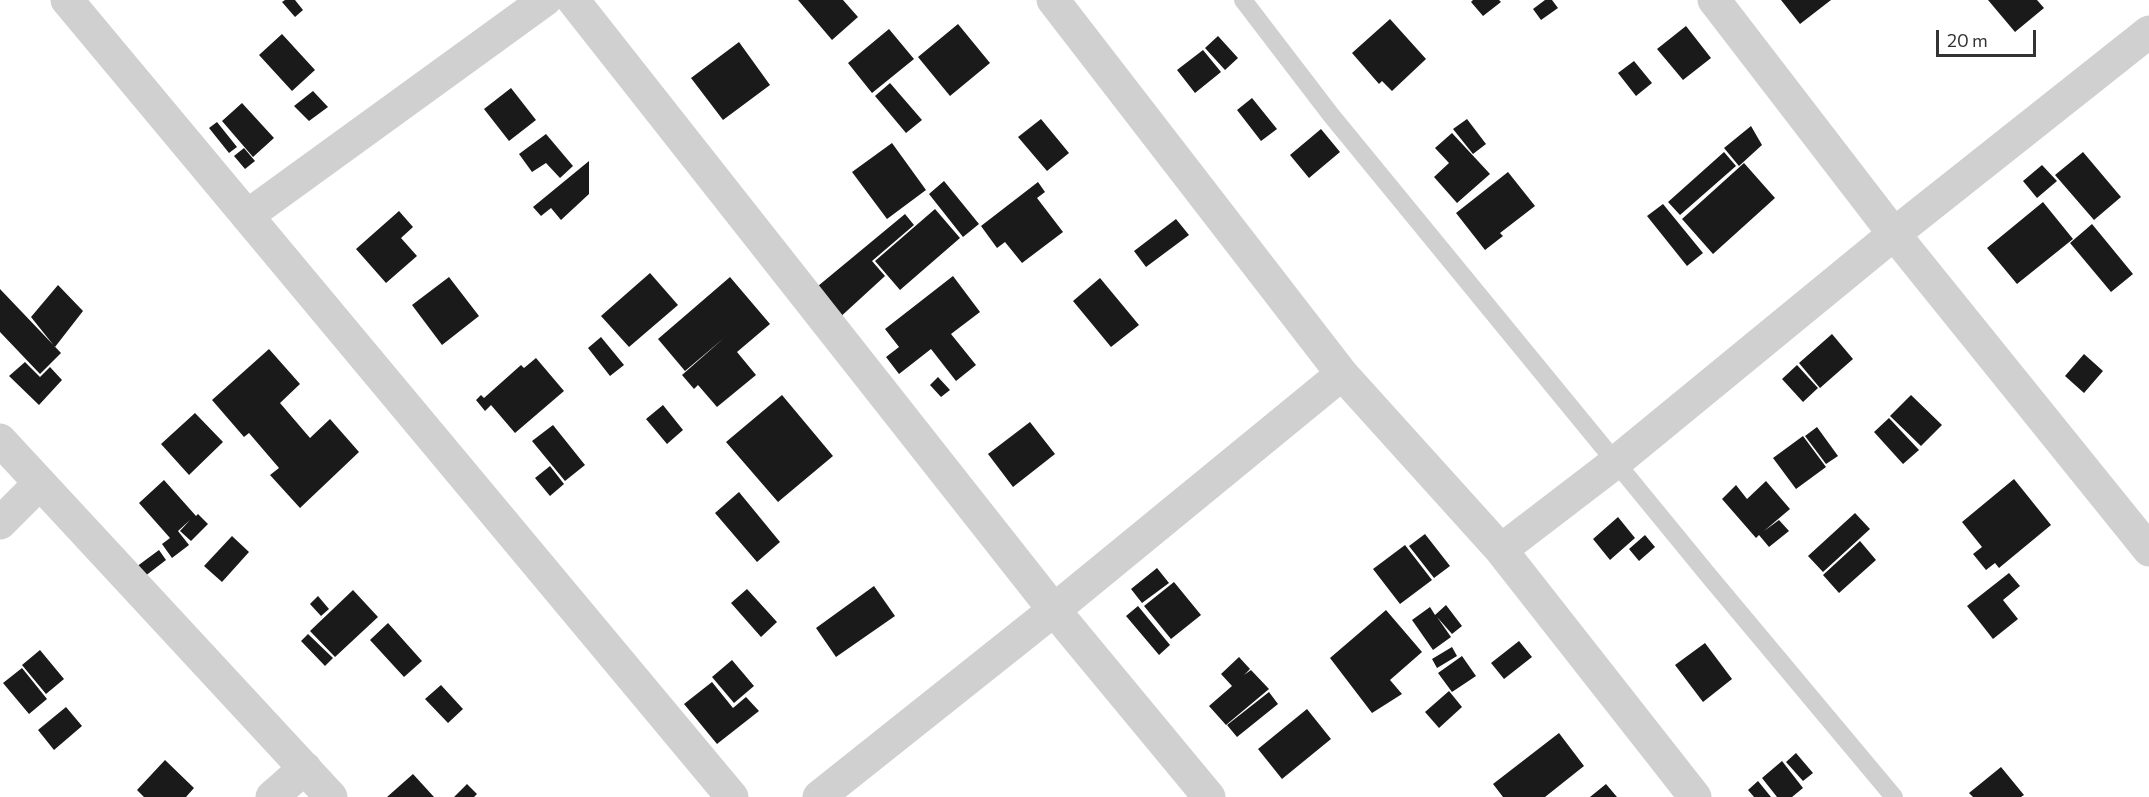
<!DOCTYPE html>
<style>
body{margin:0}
#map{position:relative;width:2149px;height:797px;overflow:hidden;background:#fff;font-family:Commissioner,sans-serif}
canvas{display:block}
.scale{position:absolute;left:1936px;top:30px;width:100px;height:27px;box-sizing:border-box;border:3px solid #333;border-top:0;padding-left:8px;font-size:18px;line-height:21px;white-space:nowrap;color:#333;-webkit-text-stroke:4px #fff;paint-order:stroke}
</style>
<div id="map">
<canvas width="2149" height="797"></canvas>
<div class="scale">20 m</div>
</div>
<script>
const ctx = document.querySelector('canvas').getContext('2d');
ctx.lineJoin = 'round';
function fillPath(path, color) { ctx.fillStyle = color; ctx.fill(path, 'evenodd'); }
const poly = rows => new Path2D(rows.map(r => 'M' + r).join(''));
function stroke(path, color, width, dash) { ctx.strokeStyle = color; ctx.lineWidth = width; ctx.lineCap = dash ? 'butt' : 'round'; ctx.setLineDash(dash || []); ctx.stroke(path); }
fillPath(poly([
 [285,0,295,0,303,10,295,17,282,2],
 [798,0,843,0,858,17,832,40],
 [1473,0,1499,0,1501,2,1483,16,1471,2],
 [1545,0,1552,0,1558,8,1541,20,1533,9],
 [1781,0,1831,0,1800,24],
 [1988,0,2037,0,2044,8,2015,32],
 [1390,19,1426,59,1392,91,1382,81,1379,84,1352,53],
 [958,24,990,63,950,96,918,57],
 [1686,26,1711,58,1683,80,1657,49],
 [889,29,914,59,872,93,848,63],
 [282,34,315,70,292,91,259,55],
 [1218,36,1238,58,1225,70,1205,48],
 [739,42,770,85,723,120,691,78],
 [1203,50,1221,72,1195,93,1177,70],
 [1634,61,1652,83,1636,96,1618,73],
 [890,83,922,120,906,133,875,96],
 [511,88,536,120,509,141,484,109],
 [313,91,328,107,309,121,294,106],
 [1252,98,1277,129,1261,141,1237,110],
 [242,103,274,138,253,157,222,121],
 [1041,119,1069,153,1047,171,1018,137],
 [1467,119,1486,144,1473,154,1453,129],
 [217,122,237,147,229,153,209,128],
 [1751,126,1762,145,1739,166,1724,148],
 [1321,129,1340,152,1309,178,1290,155],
 [1452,133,1490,174,1457,203,1434,177,1449,163,1435,148],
 [546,134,573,166,560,178,546,163,532,172,519,154],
 [892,143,926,190,887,219,852,172],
 [244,148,255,161,245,169,234,156],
 [1724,152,1736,166,1680,215,1668,202],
 [2083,152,2121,197,2094,220,2055,175],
 [589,161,589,194,561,220,551,208,541,216,533,207],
 [1744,163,1775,198,1713,254,1682,219],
 [2042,165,2057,181,2037,198,2023,181],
 [1508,172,1535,206,1500,233,1503,236,1485,250,1456,213],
 [944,181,979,224,963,237,929,194],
 [1038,182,1045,192,1037,198,1063,232,1022,263,1005,242,997,248,981,226],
 [2043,202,2073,239,2017,284,1987,248],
 [1663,204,1703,253,1687,266,1647,216],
 [935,209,960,238,900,290,875,261],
 [399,211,413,227,401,238,417,256,386,283,356,249],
 [905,214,914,225,872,261,885,276,837,320,812,291],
 [1176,219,1189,235,1146,267,1134,251],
 [2092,224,2133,274,2111,292,2070,243],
 [650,273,678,305,629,347,601,316],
 [953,276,980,312,951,334,976,365,956,381,931,349,899,374,886,357,899,347,885,329],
 [449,277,479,316,442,345,412,305],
 [730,277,770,324,737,352,756,375,717,407,698,385,694,389,682,375,724,338,685,371,658,339],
 [1100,278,1139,325,1111,347,1073,301],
 [58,285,83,311,55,347,31,317],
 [0,289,61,353,40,374,0,332],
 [1832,334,1853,359,1820,388,1799,363],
 [601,337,624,365,610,376,588,348],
 [269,349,300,384,280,403,310,438,330,419,359,452,300,508,270,475,279,468,249,433,244,437,212,400],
 [2084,354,2103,371,2084,393,2065,376],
 [536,358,564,391,515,433,491,405,485,411,476,400,481,395,484,398,521,365,524,368],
 [25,362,40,377,50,367,62,380,39,405,9,376],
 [1797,365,1818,388,1803,402,1782,379],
 [938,377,950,390,941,397,930,385],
 [782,395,833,456,778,502,726,442],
 [1911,395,1942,425,1921,446,1890,416],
 [663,405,683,430,667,444,646,419],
 [195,413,223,442,189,475,161,444],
 [1889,418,1919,450,1903,464,1874,432],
 [1030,422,1055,454,1013,487,988,454],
 [553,425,585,465,565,481,532,441],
 [1817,427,1838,456,1826,464,1805,436],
 [1803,436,1826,467,1796,489,1773,458],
 [550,466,564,484,550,496,535,478],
 [2014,479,2051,525,1999,568,1995,563,1986,570,1973,554,1982,547,1962,522],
 [164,480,196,516,198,514,208,524,191,541,180,531,190,520,178,531,189,545,172,558,162,544,170,538,139,503],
 [1766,481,1790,509,1764,531,1779,520,1789,531,1769,547,1759,535,1756,538,1722,499,1736,485,1747,499],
 [739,492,780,542,757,562,715,513],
 [1855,513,1870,529,1823,572,1808,556],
 [1618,517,1635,538,1610,560,1593,539],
 [1425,534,1450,566,1434,578,1409,546],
 [1645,535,1655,547,1639,561,1629,549],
 [232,536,249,552,222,582,204,566],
 [1860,541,1876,560,1839,593,1823,575],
 [1405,545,1432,580,1400,604,1373,569],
 [159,550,166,560,140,580,132,570],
 [1157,568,1169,583,1142,603,1131,589],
 [2009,573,2020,586,2003,600,2018,619,1993,639,1967,606],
 [1174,582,1201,615,1171,639,1144,606],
 [874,586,895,616,836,657,816,628],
 [747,589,777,622,761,637,731,603],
 [353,590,378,617,335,657,310,631],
 [318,596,329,609,321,616,310,604],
 [1446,605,1462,626,1452,634,1437,617,1451,637,1433,650,1412,620,1430,607,1435,615],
 [1138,606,1170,645,1159,655,1126,616],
 [1386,610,1422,652,1390,680,1402,694,1372,713,1330,658],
 [388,623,422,661,404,677,370,640],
 [308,634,333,658,325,666,301,641],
 [1519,641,1532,657,1504,679,1491,663],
 [1705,643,1732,679,1703,702,1675,665],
 [1452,647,1457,656,1437,668,1432,659],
 [40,650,64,679,46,694,22,665],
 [1462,656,1476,676,1452,692,1438,673],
 [1239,657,1250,669,1244,675,1251,670,1269,689,1226,725,1209,706,1232,686,1221,674],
 [732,660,754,686,734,703,712,677],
 [22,668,47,699,29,714,3,683],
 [712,682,733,708,746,697,759,711,717,744,684,704],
 [441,685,463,709,448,723,425,699],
 [1449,691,1462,707,1439,728,1425,712],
 [1269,692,1278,704,1237,737,1227,725],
 [66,707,82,726,54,750,38,730],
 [1307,709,1331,739,1282,779,1258,749],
 [1559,733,1584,766,1545,797,1503,797,1493,784],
 [1796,753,1813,773,1803,781,1786,762],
 [165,760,194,788,186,797,144,797,137,790],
 [1782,761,1803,788,1792,797,1777,797,1762,778],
 [2001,767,2024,795,2021,797,1973,797,1969,793],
 [413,774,434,797,387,797],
 [1758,781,1771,797,1754,797,1748,790],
 [467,784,477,794,474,797,454,797],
 [1606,784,1617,797,1590,797]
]), '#1a1a1a');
stroke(poly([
 [1243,0,1331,115,1709,576,1894,797]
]), '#d0d0d0', 18);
stroke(poly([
 [67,0,732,797],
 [573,0,1054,610,1209,797],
 [1053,0,1342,374,1501,550,1695,797],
 [1714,0,1894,234,2149,550],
 [247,216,545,0],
 [0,440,331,797],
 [0,523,40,483],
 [1501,550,1616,462,1894,234,2149,32],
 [272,797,305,768],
 [819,797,1054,610,1342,374]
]), '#d0d0d0', 33);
</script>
